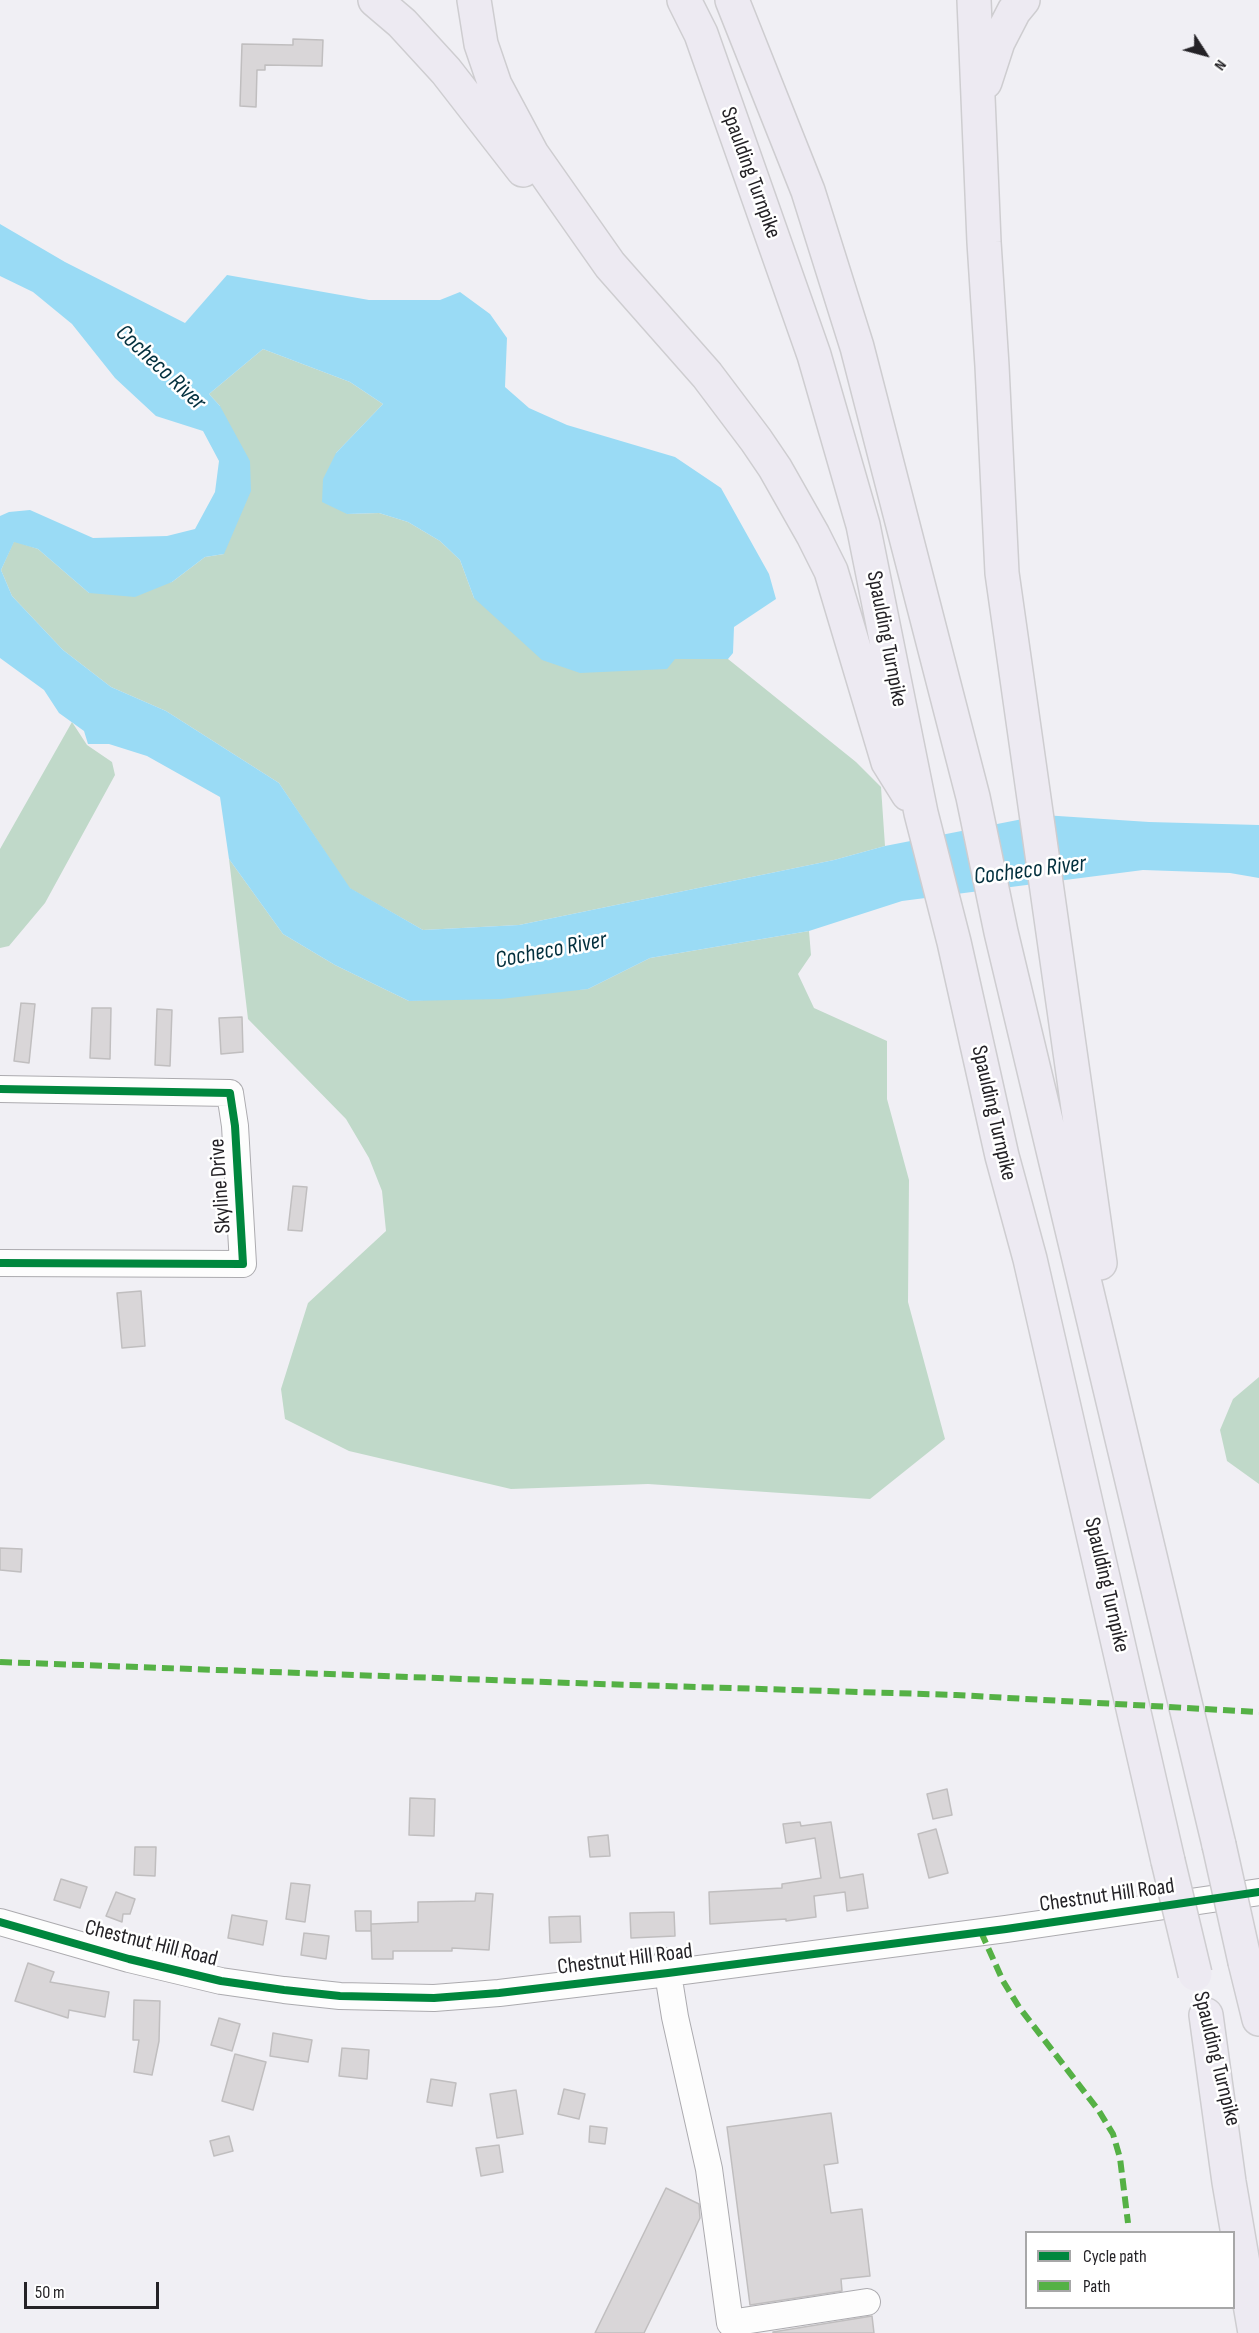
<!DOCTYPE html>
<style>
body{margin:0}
#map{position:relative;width:1259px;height:2333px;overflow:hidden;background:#f0eff4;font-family:"Sofia Sans Condensed",sans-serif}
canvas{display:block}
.legend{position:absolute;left:1025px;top:2231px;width:210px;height:78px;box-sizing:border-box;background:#fff;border:2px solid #a7a7a8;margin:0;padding:8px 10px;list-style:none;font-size:18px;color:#242226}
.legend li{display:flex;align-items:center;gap:12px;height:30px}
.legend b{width:30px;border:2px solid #a7a7a8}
.north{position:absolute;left:1175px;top:24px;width:60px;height:60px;-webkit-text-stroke:4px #fff;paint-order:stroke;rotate:126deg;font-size:16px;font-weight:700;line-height:24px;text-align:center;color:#242226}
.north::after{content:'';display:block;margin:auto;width:21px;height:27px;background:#242226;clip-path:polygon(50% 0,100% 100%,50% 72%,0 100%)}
.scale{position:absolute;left:24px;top:2282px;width:135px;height:27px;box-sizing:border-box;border:3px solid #242226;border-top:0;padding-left:8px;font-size:18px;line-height:21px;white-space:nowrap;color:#242226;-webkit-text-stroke:4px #fff;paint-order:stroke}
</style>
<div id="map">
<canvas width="1259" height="2333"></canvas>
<ul class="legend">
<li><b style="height:8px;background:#00873e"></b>Cycle path</li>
<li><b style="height:8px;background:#55b145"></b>Path</li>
</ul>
<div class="north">N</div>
<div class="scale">50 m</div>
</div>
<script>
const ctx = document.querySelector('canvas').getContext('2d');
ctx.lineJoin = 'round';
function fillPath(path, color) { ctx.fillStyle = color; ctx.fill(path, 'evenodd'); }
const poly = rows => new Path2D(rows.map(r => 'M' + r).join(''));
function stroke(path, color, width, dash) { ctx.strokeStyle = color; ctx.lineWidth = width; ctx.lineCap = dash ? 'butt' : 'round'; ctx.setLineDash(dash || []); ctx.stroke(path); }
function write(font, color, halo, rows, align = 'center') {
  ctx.font = font + ' "Sofia Sans Condensed",sans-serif'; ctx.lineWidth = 5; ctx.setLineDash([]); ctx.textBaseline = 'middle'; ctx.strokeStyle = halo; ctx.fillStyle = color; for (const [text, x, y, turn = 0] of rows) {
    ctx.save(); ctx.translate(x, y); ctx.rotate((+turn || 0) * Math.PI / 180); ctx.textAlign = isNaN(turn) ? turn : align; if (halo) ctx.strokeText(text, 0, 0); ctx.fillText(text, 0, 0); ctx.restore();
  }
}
fillPath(poly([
 [263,349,350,382,383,404,336,453,347,514,379,513,408,522,440,541,460,560,474,598,675,659,728,659,856,762,881,787,885,846,834,860,519,925,423,930,349,888,279,783,166,711,111,687,63,650,12,596,1,570,14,541,38,549,89,593,172,582,205,557,224,554,220,406,209,394],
 [72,722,87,745,112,762,115,775,45,903,9,946,0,948,0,849],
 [229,859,283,934,335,965,409,1001,588,989,650,958,809,931,811,955,798,974,814,1008,887,1041,887,1099,909,1180,908,1302,945,1439,870,1499,648,1484,511,1489,349,1451,285,1419,281,1389,308,1303,386,1231,382,1191,369,1158,346,1119,248,1019],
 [1259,1377,1259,1484,1227,1461,1220,1430,1233,1399]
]), '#c0d9c9');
fillPath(poly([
 [0,224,65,262,185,323,227,275,369,300,440,300,460,292,490,314,507,338,505,387,529,408,567,425,675,457,721,488,769,574,776,599,734,627,733,653,728,659,675,659,667,669,580,673,542,660,474,598,460,560,440,541,408,522,379,513,347,514,322,502,323,479,336,453,383,404,350,382,263,349,209,394,220,406,250,461,251,491,224,554,205,557,172,582,135,597,89,593,38,549,14,542,1,570,12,596,63,650,111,687,166,711,279,783,350,888,423,930,519,925,834,860,885,846,1043,815,1149,822,1259,825,1259,878,1230,873,1143,870,902,901,809,931,650,958,588,989,501,999,409,1001,335,965,283,934,229,859,220,797,147,756,109,744,88,744,84,731,59,713,44,690,0,658,0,516,9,512,30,510,93,538,167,536,195,529,215,492,219,461,203,431,156,416,115,378,72,324,33,292,0,276]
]), '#9adbf5');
const building = poly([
 [293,39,323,40,322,66,265,65,265,70,257,70,256,107,240,106,242,44,293,45,293,39],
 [21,1003,35,1004,29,1063,14,1061,21,1003],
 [92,1008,111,1008,110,1059,90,1058,92,1008],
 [157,1009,172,1010,170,1066,155,1065,157,1009],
 [242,1017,243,1052,221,1054,219,1018,242,1017],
 [293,1186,307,1187,302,1231,288,1230,293,1186],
 [141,1291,145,1346,122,1348,117,1293,141,1291],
 [0,1548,22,1549,21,1572,0,1570,0,1548],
 [947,1789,952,1815,933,1819,927,1794,947,1789],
 [410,1798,435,1799,434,1836,409,1835,410,1798],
 [800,1822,801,1826,831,1822,840,1878,863,1874,868,1908,847,1911,845,1892,814,1896,816,1917,786,1921,786,1919,710,1924,709,1892,782,1888,782,1884,821,1878,815,1838,786,1843,783,1824,800,1822],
 [936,1829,948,1873,929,1878,918,1834,936,1829],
 [608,1835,610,1856,590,1857,588,1837,608,1835],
 [135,1847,156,1847,155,1876,134,1875,135,1847],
 [61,1879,87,1887,80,1908,54,1900,61,1879],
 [291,1883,310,1885,305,1922,286,1919,291,1883],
 [116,1892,135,1899,130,1914,123,1914,122,1922,106,1916,116,1892],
 [476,1893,493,1894,489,1950,452,1948,452,1951,393,1951,393,1959,372,1959,371,1924,418,1922,418,1902,475,1901,476,1893],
 [355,1911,371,1911,371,1931,356,1931,355,1911],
 [674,1912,675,1936,631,1938,630,1913,674,1912],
 [232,1915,267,1921,263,1945,228,1938,232,1915],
 [580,1916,581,1942,550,1943,549,1917,580,1916],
 [304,1933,329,1936,326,1959,301,1955,304,1933],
 [28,1963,54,1972,50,1982,109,1992,105,2017,69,2010,68,2018,15,2001,28,1963],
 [134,2000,160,2001,159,2041,152,2075,134,2072,139,2040,133,2040,134,2000],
 [219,2018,240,2024,232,2051,211,2045,219,2018],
 [273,2033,312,2040,308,2062,270,2056,273,2033],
 [342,2048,369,2050,367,2079,339,2076,342,2048],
 [235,2054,266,2062,253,2110,222,2101,235,2054],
 [431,2079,456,2083,452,2106,427,2102,431,2079],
 [564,2089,585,2094,579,2119,558,2114,564,2089],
 [516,2090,523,2134,497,2138,490,2094,516,2090],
 [831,2113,838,2163,824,2165,831,2213,862,2209,870,2276,841,2279,842,2291,750,2305,727,2127,831,2113],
 [590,2126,607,2128,605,2144,589,2142,590,2126],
 [229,2136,233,2151,214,2156,210,2141,229,2136],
 [499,2145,503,2172,481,2176,476,2148,499,2145],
 [666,2188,699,2204,700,2218,644,2333,595,2333,666,2188],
 [872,2316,874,2333,773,2333,773,2332,872,2316]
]);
fillPath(building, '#d9d6d8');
stroke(building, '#c0bebf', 1.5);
const minor = poly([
 [0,1089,230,1093,235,1126,243,1264,0,1263],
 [0,1922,129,1959,221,1981,284,1990,340,1996,434,1998,499,1993,668,1973,1006,1929,1259,1892],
 [666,1961,675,2017,709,2169,730,2323,867,2302]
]);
const highway = poly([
 [375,0,402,23,446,71,523,170],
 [474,0,481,44,495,85,532,154,610,265,707,375,756,440,775,468,813,535,831,571,888,762,908,794],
 [684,0,701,34,814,355,863,525,921,813,954,942,1002,1156,1030,1259,1168,1861],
 [732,0,808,191,857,347,973,797,1001,932,1219,1845],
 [974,0,984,242,992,366,1002,573,1100,1263],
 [985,82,998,42,1014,11,1023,0],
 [1245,1962,1259,2019],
 [1206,2015,1229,2182,1255,2333]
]);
stroke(minor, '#acabaf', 28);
stroke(highway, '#cecdd0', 36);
stroke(minor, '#fdfdfd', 26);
stroke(highway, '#edeaf2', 33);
const highwayBridge = poly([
 [1219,1845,1245,1962],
 [1168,1861,1195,1974]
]);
stroke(highwayBridge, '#cecdd0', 36, []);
stroke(highwayBridge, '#edeaf2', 33);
stroke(poly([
 [0,1662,600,1684,956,1695,1259,1712],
 [981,1932,1003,1981,1019,2007,1099,2111,1113,2134,1120,2158,1128,2223]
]), '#55b145', 6, [12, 6]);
stroke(poly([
 [0,1089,230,1093,235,1126,243,1264,0,1263],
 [0,1922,129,1959,221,1981,284,1990,340,1996,434,1998,499,1993,668,1973,1006,1929,1259,1892]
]), '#00873e', 8);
write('22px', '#242226', '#fff', [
 ["Spaulding Turnpike",750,173,70],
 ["Spaulding Turnpike",886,639,79],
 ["Spaulding Turnpike",993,1113,77],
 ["Skyline Drive",221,1186,-94],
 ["Spaulding Turnpike",1106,1585,77],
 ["Chestnut Hill Road",1107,1896,-8],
 ["Chestnut Hill Road",151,1944,14],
 ["Chestnut Hill Road",625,1960,-7],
 ["Spaulding Turnpike",1216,2059,76]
]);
write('italic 24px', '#03303e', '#fff', [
 ["Cocheco River",160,368,43],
 ["Cocheco River",1030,871,-7],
 ["Cocheco River",551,951,-11]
]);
</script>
